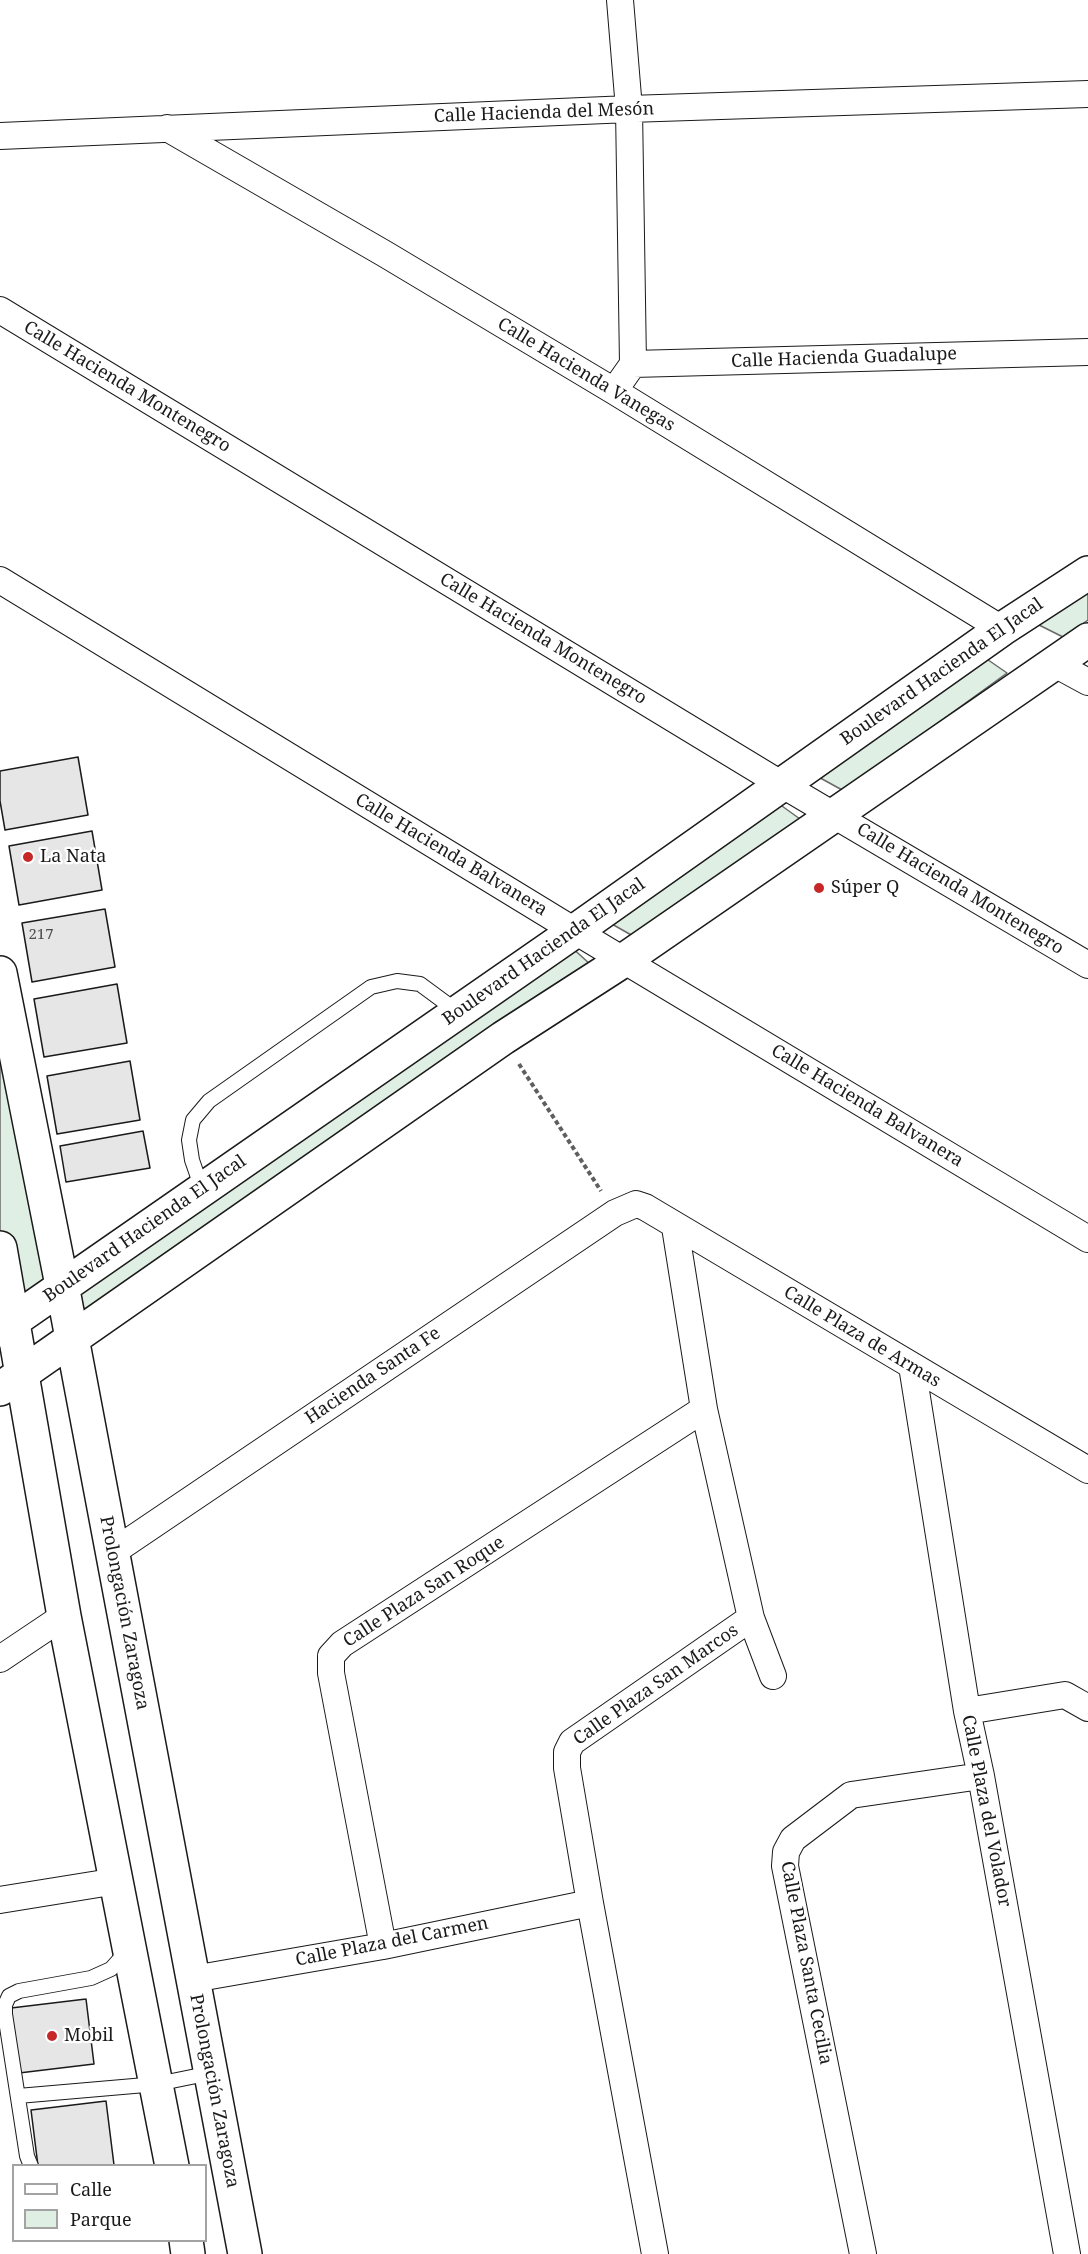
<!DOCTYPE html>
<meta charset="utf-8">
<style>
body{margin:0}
#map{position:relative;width:1088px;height:2254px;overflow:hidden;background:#fff;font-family:"Noto Serif",serif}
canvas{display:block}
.legend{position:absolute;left:12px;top:2164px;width:195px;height:78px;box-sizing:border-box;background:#fff;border:2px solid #a3a3a3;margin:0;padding:8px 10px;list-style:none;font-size:18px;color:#1a1a1a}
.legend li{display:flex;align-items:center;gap:12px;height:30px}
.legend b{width:30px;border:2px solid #a3a3a3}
</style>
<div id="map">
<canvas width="1088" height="2254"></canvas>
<ul class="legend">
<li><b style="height:8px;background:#fff"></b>Calle</li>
<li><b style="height:16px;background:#e0efe3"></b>Parque</li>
</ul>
</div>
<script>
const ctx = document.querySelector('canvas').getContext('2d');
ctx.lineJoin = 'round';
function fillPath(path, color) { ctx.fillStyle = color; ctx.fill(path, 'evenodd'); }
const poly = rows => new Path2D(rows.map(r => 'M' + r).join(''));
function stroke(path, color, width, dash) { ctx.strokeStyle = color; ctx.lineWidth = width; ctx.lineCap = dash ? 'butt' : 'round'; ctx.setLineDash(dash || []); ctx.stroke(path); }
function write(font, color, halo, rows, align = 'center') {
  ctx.font = font + ' "Noto Serif",serif'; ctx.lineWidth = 4.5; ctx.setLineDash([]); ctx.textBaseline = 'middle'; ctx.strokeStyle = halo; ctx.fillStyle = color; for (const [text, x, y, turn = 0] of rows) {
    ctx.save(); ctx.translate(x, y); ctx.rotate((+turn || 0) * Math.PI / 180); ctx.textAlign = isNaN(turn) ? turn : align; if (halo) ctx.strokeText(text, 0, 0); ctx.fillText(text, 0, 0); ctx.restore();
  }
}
const green = poly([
 [1088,581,1088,620,1063,637,1029,620,1088,581],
 [981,655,1007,673,844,791,813,774,981,655],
 [775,801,800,819,633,936,603,919,775,801],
 [569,945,591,965,85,1316,79,1284,569,945],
 [0,973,62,1285,13,1320,0,1248,0,973]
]);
fillPath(green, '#e0efe3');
stroke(green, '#6a6a6a', 1.5);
const building = poly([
 [78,757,88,815,5,830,0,801,0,771,78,757],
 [92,831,102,890,19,905,9,846,92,831],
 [105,909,115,967,32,982,22,923,105,909],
 [117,984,127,1043,44,1057,34,999,117,984],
 [130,1061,140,1120,57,1134,47,1076,130,1061],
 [143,1131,150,1168,66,1182,60,1146,143,1131],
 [86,1999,94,2064,19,2073,11,2008,86,1999],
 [106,2101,114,2165,38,2166,31,2110,106,2101]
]);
fillPath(building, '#e6e6e6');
stroke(building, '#1a1a1a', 1.5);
const service = poly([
 [202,1189,192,1160,189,1140,193,1120,209,1101,371,987,397,981,420,984,458,1012],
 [18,2096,157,2084,211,2073],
 [31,2166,27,2156,5,2014,5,2005,9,1996,19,1991,91,1978,111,1969,127,1951]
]);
const minor = poly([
 [620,0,629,109,633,364],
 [167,128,385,254,614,391,1002,629],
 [0,136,629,109,1088,94],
 [0,310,781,784,1088,965],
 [614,391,633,364,1088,352],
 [0,580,575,931,1088,1239],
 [1053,663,1088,682],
 [912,1366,967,1711,981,1776,1067,2254],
 [113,1552,615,1213,636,1204,645,1207,1088,1470],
 [751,1618,773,1676],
 [0,1659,64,1616],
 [967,1711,1065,1695,1088,1708],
 [0,1900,117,1881],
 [383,1946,331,1673,331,1656,342,1644,704,1409],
 [193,1979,383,1946,590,1903],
 [655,2254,590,1903,567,1768,567,1752,572,1742,751,1618,704,1409,675,1227],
 [863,2254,785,1866,786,1852,793,1839,851,1795,981,1776]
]);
const secondary = poly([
 [0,973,62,1285,245,2254],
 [0,1248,64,1616,172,2166],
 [0,1330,575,931,1002,629,1088,573],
 [0,1389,503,1038,624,960,1088,640],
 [186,2240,188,2254]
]);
stroke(service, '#1a1a1a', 16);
stroke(minor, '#1a1a1a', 28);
stroke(secondary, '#1a1a1a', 36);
stroke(poly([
 [519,1064,601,1191]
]), '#5f5f5f', 4, [4.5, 3]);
stroke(service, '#fff', 14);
stroke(minor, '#fff', 26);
stroke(secondary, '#fff', 33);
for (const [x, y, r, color] of [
 [28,857,6,"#c62828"],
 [819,888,6,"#c62828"],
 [52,2036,6,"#c62828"]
]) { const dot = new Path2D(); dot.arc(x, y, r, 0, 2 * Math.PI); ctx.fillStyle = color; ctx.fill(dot); stroke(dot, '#fff', 2); }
write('15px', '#4d4d4d', null, [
 ["217",41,935]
]);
write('18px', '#1a1a1a', '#fff', [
 ["Calle Hacienda del Mesón",544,113,-2],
 ["Calle Hacienda Guadalupe",844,358,-2],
 ["Calle Hacienda Vanegas",586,375,31],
 ["Calle Hacienda Montenegro",127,387,31],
 ["Calle Hacienda Montenegro",543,639,31],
 ["Boulevard Hacienda El Jacal",942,672,-35],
 ["Calle Hacienda Balvanera",451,855,31],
 ["Calle Hacienda Montenegro",960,889,31],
 ["Boulevard Hacienda El Jacal",544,952,-35],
 ["Calle Hacienda Balvanera",867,1106,31],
 ["Boulevard Hacienda El Jacal",145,1229,-35],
 ["Calle Plaza de Armas",862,1337,31],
 ["Hacienda Santa Fe",373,1376,-34],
 ["Calle Plaza San Roque",424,1592,-33],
 ["Prolongación Zaragoza",124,1613,79],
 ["Calle Plaza San Marcos",656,1685,-35],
 ["Calle Plaza del Volador",986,1811,79],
 ["Calle Plaza del Carmen",392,1942,-11],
 ["Calle Plaza Santa Cecilia",806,1963,79],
 ["Prolongación Zaragoza",214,2091,79]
]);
write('18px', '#1a1a1a', '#fff', [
 ["La Nata",40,857],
 ["Súper Q",831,888],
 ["Mobil",64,2036]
], 'left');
</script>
